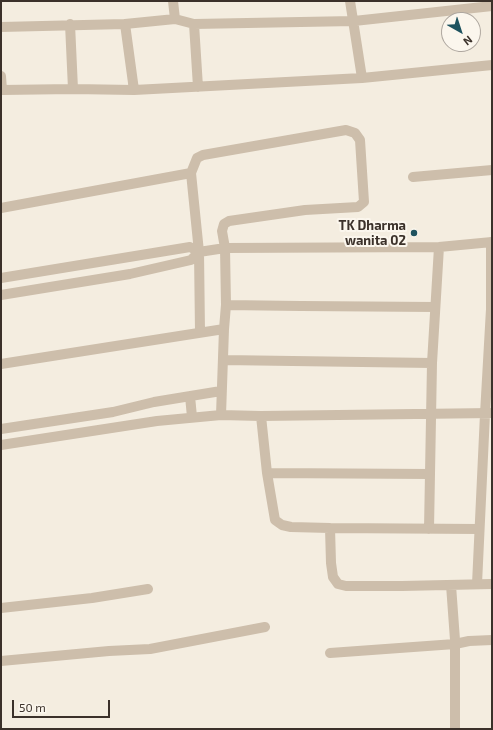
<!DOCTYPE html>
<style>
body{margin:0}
#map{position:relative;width:493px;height:730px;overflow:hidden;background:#f4ede0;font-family:"Exo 2",sans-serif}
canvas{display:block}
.frame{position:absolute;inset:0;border:2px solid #3b312a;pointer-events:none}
.north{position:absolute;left:441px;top:12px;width:40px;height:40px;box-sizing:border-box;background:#fbf6ed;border:1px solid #aea79f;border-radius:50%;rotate:141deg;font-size:11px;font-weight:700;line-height:16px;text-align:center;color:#3b312a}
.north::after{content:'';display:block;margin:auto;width:14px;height:18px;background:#1e525e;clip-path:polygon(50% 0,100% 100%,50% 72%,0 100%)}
.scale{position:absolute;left:12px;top:700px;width:98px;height:18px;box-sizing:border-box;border:2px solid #3b312a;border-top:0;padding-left:5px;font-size:12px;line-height:14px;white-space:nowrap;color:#3b312a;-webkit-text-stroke:3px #fbf6ed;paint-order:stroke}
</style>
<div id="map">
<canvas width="493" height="730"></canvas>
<div class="frame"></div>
<div class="north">N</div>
<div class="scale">50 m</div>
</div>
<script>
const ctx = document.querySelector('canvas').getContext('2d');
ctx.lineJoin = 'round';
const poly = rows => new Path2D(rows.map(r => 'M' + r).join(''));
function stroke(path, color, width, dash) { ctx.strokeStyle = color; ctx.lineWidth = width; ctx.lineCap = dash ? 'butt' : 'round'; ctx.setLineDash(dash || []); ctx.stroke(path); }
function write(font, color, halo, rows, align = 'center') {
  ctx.font = font + ' "Exo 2",sans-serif'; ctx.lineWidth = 4; ctx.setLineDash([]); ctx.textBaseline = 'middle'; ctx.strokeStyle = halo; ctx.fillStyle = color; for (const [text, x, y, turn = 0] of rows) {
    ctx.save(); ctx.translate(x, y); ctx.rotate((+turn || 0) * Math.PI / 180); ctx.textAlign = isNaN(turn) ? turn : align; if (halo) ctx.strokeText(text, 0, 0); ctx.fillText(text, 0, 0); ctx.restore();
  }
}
stroke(poly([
 [173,1,175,19],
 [350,1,362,78],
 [125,24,134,90,362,78,492,65],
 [194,24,198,87],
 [1,27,125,24,175,19,194,24,354,21,492,6],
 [1,76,2,90,73,89,70,24],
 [73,89,134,90],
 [413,177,492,170],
 [1,208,191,173],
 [1,278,190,247,199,252,225,248,222,231,224,224,229,221,305,210,358,207,364,202,360,140,355,133,346,130,203,155,197,158,191,173,199,252,200,332],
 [1,295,130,274,191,260,199,252],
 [226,305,301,306,435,307],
 [223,360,432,363],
 [1,364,224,329],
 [190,396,192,417],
 [221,415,224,329,226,305,225,248,439,247,492,242],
 [261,416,267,473,275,520,282,525,291,527,330,528],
 [1,429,113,412,154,402,221,391],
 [1,445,157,421,221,415,261,416,492,413],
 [267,473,430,474],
 [429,529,432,363,439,247],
 [479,529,330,528,331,563,333,577,338,584,346,586,402,586,492,584],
 [477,584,485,414,491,309,491,242],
 [451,585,455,640,455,729],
 [1,608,92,598,148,589],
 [330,653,455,644,469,641,492,640],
 [1,661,109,651,150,649,265,627]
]), '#cdbeab', 10);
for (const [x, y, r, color] of [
 [414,233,4,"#1e525e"]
]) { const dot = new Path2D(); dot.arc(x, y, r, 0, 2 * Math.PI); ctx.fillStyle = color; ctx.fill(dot); stroke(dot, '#fbf6ed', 1.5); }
write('bold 13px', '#3b312a', '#fbf6ed', [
 ["TK Dharma",406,226],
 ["wanita 02",406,241]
], 'right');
</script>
